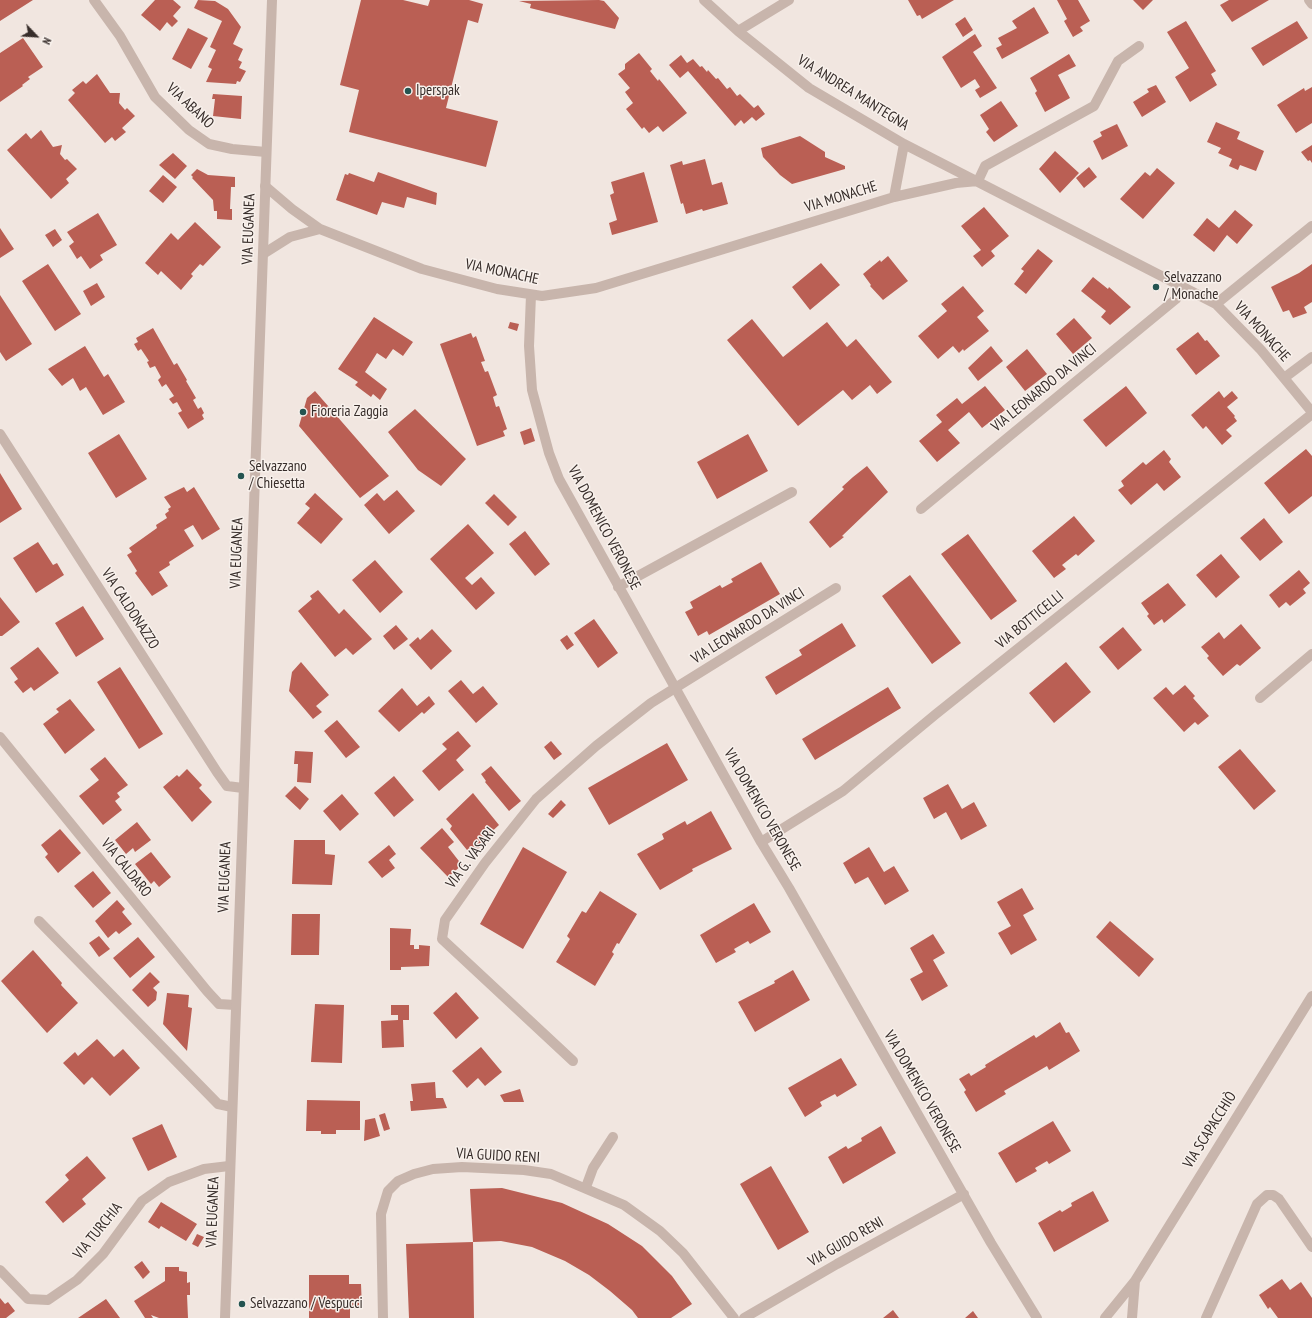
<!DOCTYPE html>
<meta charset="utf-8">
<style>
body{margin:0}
#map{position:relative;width:1312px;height:1318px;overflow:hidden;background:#f1e6e0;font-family:"PT Sans Narrow",sans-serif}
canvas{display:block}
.north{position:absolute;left:16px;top:16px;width:40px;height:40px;-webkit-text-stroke:3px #f8f1ec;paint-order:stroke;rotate:115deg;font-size:11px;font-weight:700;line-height:16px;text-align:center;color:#372d2a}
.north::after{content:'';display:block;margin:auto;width:14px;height:18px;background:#372d2a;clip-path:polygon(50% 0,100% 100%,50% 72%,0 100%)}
</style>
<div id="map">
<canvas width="1312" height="1318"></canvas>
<div class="north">N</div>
</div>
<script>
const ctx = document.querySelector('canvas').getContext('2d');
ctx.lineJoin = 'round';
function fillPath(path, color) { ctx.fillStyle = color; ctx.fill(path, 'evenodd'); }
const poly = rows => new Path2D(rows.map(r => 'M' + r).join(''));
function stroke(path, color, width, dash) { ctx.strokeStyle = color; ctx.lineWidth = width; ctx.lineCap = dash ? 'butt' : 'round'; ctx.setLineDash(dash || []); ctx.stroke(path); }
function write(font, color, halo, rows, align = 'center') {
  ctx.font = font + ' "PT Sans Narrow",sans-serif'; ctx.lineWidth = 3; ctx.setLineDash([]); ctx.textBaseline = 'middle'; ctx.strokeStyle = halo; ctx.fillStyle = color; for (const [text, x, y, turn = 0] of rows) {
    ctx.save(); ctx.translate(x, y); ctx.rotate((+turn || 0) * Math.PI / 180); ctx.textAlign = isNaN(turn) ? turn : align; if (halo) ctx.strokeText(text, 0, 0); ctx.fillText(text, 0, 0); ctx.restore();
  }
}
fillPath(poly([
 [0,0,33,0,0,21],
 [155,0,173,0,181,7,173,16,178,21,172,27,167,22,160,31,141,15],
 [198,0,215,1,228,9,241,27,233,44,243,49,238,60,242,62,239,68,246,71,240,82,237,81,236,84,206,82,212,69,208,67,216,50,210,47,222,21,194,8],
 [361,0,403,0,428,6,430,0,469,0,483,4,478,23,468,20,446,108,498,121,486,167,349,132,359,90,340,85],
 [599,0,604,1,619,18,615,29,530,8,531,4,519,1],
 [908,0,954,0,922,19,920,15,917,16],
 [1057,0,1078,0,1090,21,1080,27,1083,31,1073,37,1064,21,1067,19],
 [1133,0,1153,0,1143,10],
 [1229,0,1269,0,1232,22,1220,5],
 [1034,7,1049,33,1002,59,996,48,1002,45,998,38,1017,28,1012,21],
 [965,17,973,30,963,37,955,24],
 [1186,21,1216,71,1211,74,1217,85,1190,102,1175,77,1189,68,1167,32],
 [1297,21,1308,38,1263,66,1251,48],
 [188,28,208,38,191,69,172,59],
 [975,34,982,46,973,52,997,88,980,98,975,90,980,87,975,79,961,88,942,57],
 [23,38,43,67,28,77,30,79,22,85,23,86,0,102,0,53],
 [639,53,652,69,650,71,658,81,659,79,687,113,663,132,658,126,649,133,644,127,642,129,626,109,633,103,625,92,630,88,618,74,625,69,625,64],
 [1069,54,1076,66,1058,75,1070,98,1045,112,1035,93,1037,91,1030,78],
 [681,55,687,63,693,59,700,67,702,66,707,72,708,70,716,79,718,78,727,89,730,87,737,96,740,94,754,108,758,105,765,114,756,121,752,117,744,124,741,120,735,126,688,71,680,78,669,65],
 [97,74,110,93,120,93,119,103,125,110,127,108,135,116,122,128,126,132,115,141,112,137,105,143,68,100,75,93,72,90,83,81,86,84],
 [1156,85,1166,102,1142,117,1133,102,1149,92,1147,89],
 [1312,87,1312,123,1296,133,1277,105,1304,88,1305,91],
 [213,94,242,96,241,119,213,116,215,99,212,99],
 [1001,101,1018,126,994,142,986,132,989,129,980,115],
 [1216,122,1240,132,1237,139,1264,151,1256,171,1240,165,1238,170,1229,166,1232,159,1218,153,1221,148,1207,142],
 [1117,124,1128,146,1102,160,1093,141,1102,136,1100,132],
 [41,130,53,147,62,145,60,154,65,160,67,159,77,169,66,179,69,183,51,199,7,150,26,133,31,139],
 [800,136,825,152,825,157,845,166,845,169,792,184,780,175,763,157,761,148],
 [1312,145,1312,163,1310,160,1308,161,1301,152],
 [1055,151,1079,173,1060,193,1039,169],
 [173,153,187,166,175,179,159,165],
 [705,159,712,185,722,182,728,204,703,211,702,209,686,214,683,203,681,204,670,165,682,161,683,165],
 [1089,167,1097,177,1084,188,1076,178],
 [1157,168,1175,183,1143,219,1120,199,1145,172,1150,176],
 [197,169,208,175,235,177,235,187,231,187,230,209,232,209,232,220,217,219,217,211,214,211,213,200,192,178,193,177,191,175],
 [378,172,437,193,436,205,407,197,404,208,382,202,377,215,336,200,345,174,348,175,349,173,374,182],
 [644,172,658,222,612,235,609,223,617,220,610,195,614,193,611,182],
 [163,175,177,187,163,203,149,191],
 [984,207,1009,236,991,251,995,256,982,267,973,256,981,250,961,226],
 [1235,210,1253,225,1237,244,1227,235,1214,252,1193,235,1207,218,1219,228],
 [98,213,117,245,100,255,103,260,90,269,81,256,77,259,69,246,74,242,67,232],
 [195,222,221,247,203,266,200,264,191,274,193,276,181,290,161,271,158,275,145,263,171,233,178,240],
 [0,228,14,249,0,258],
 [55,229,62,240,53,247,45,235],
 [1038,249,1053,261,1026,294,1014,284,1024,271,1021,269],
 [888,256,908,281,883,300,870,286,871,285,863,274,880,260,881,262],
 [821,263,840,285,810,310,792,287],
 [48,264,81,314,55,331,22,281],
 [1312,264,1312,302,1304,307,1307,313,1293,318,1289,310,1283,312,1271,287,1299,273],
 [1093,277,1108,289,1109,287,1131,307,1110,325,1101,317,1106,311,1081,291],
 [97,283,105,297,91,306,83,291],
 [963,286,984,311,977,317,989,331,964,351,963,349,959,353,953,346,938,359,918,336,947,311,941,304],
 [0,295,32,344,6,361,0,352],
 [374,317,413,342,403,356,393,349,386,359,377,353,365,372,387,389,380,400,373,394,371,397,355,385,358,382,338,369],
 [1074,318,1092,338,1073,354,1056,334],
 [752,319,783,357,827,322,847,347,856,339,892,382,877,394,870,385,852,400,843,390,798,426,727,340],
 [510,322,519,324,517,331,508,328],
 [153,328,174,365,177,363,187,380,186,381,196,398,193,400,198,409,201,407,204,413,202,415,204,419,188,429,178,413,182,411,177,402,173,404,169,399,174,396,166,384,162,387,158,380,161,377,155,366,150,368,147,362,149,361,141,349,138,351,134,344,138,342,136,338],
 [1198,332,1205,341,1207,340,1220,356,1196,375,1176,349],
 [471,333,473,338,476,336,485,361,481,362,485,372,488,371,497,395,493,397,496,407,499,406,507,429,503,431,505,436,477,446,440,344],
 [85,346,104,377,108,374,125,402,103,415,86,387,80,391,73,378,62,386,48,369],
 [991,346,1003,361,978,381,968,368],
 [1027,349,1047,374,1025,391,1006,367],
 [985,386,1005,410,982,428,969,412,948,430,960,443,937,462,919,441,942,422,936,415,957,398,962,404],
 [1126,386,1147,413,1106,447,1083,420],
 [315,391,389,476,360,498,299,426,307,398],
 [1219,391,1224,398,1232,391,1238,398,1227,407,1235,416,1234,417,1237,421,1226,430,1232,436,1222,445,1206,426,1203,429,1191,415],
 [415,409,466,459,441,486,418,470,388,432],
 [531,428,535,441,524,445,520,432],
 [119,434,147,479,116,498,88,453],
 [748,434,768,471,717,499,697,462],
 [1306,449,1312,456,1312,496,1289,514,1264,483],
 [1164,450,1171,459,1169,462,1181,477,1164,491,1157,483,1131,505,1118,490,1124,486,1121,481,1143,462,1146,465],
 [867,466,888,492,842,536,844,537,830,548,809,522,844,489,842,487,853,477],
 [0,473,22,509,0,523],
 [184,487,187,492,194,487,220,529,202,540,193,525,184,530,194,546,169,562,170,565,159,572,168,586,152,596,135,573,137,571,127,555,132,552,129,548,157,528,156,525,167,518,165,514,169,511,168,509,171,507,164,497],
 [397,490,415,511,389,534,364,505,377,493,384,501],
 [315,493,343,519,321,544,297,523,310,508,305,504],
 [494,494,517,517,508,526,485,503],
 [1074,516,1095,541,1078,556,1076,554,1062,565,1066,569,1054,578,1032,551],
 [1264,518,1283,542,1260,561,1240,538],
 [468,524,494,553,465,578,472,585,481,577,495,593,476,610,430,559],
 [525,531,550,564,535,576,509,544],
 [968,534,1017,601,991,620,941,554],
 [38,542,53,565,57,563,64,575,36,593,13,558],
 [1221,554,1240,577,1216,598,1196,575],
 [375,560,403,592,380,613,352,580],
 [761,562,780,594,709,635,707,631,698,636,685,612,693,608,690,602,720,585,722,588,733,582,731,579],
 [1299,570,1310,583,1303,589,1306,593,1290,606,1286,602,1279,608,1269,595],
 [910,575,961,643,932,664,882,596],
 [1168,583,1186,605,1164,623,1162,619,1154,625,1147,616,1149,614,1141,603],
 [318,590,339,614,344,609,372,639,353,655,346,648,335,657,298,611,312,599,310,596],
 [0,597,20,622,2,636,0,636],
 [83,606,104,639,76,657,55,623],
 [594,619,618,653,598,668,574,633],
 [842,623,856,646,776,695,765,677,802,655,799,650],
 [1241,624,1261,648,1240,666,1237,664,1223,676,1207,658,1209,656,1201,647,1219,632,1224,639],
 [396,625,408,639,394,650,383,636],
 [1123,627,1142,650,1118,670,1099,647],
 [432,629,452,651,431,670,409,645,418,637,420,640],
 [567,635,574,645,567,650,560,640],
 [38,647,59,673,34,691,31,687,23,693,14,682,18,679,10,668],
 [301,662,329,695,316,706,322,712,313,719,289,691,292,672],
 [1066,662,1091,692,1054,723,1029,693],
 [120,667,163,734,139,749,97,682],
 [461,680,473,694,483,686,498,704,476,723,448,691],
 [1185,685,1195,696,1193,698,1209,716,1198,725,1195,722,1184,732,1153,698,1166,687,1173,695],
 [888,687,901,708,815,760,802,739],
 [402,688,417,706,429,696,435,704,424,714,422,712,399,732,378,711],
 [70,699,95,730,65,754,43,724,59,712,56,709],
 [337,720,360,747,346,758,324,731],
 [458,731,471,746,456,760,464,770,439,791,422,771,447,749,442,744],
 [551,741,562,754,554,760,544,747],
 [667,743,688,780,609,825,588,788],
 [1240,749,1276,791,1254,810,1218,767],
 [295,751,313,752,311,783,297,782,298,764,294,764],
 [105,757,128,785,117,793,120,797,115,801,122,810,103,825,79,796,99,780,90,769],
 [491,766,521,801,509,811,485,782,486,781,481,774],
 [187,769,202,785,199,788,212,802,192,822,163,787,177,775,179,777],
 [394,776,414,800,394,817,374,793],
 [948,784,962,809,974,802,987,826,961,840,946,812,934,819,923,798],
 [295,786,309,799,300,810,285,796],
 [473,793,499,825,487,836,489,839,471,855,450,829,452,826,446,819],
 [342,794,359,814,340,831,323,811],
 [561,800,566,805,553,818,548,814],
 [711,811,732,849,692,869,693,871,660,890,637,854,664,839,662,834,685,821,687,825],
 [137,822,151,840,135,852,133,848,126,854,115,840],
 [442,828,454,842,448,847,462,865,448,877,420,848],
 [60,829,81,853,58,873,45,857,48,854,41,845],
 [294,840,325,840,325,854,335,855,332,885,292,884],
 [389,845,396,854,389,860,395,868,382,878,368,862],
 [523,847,567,872,523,949,480,924],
 [869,847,884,872,894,866,909,891,885,905,868,877,855,884,843,863],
 [151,852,171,877,159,887,154,881,151,884,135,864],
 [93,871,111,893,93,908,74,886],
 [1022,888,1034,909,1023,915,1037,940,1011,955,998,933,1011,926,997,902],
 [600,891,637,914,619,944,617,943,612,952,614,954,595,986,556,962,570,939,567,936,582,911,586,913],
 [117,900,125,909,122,912,132,924,119,934,116,931,108,938,95,921],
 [754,903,771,932,750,944,748,941,734,949,736,952,716,963,700,935],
 [292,914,320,914,319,955,291,955],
 [1110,921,1154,959,1139,977,1096,937],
 [390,928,411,929,410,945,414,945,414,949,419,949,419,945,430,946,429,966,401,967,401,970,390,970],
 [933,934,945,953,933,960,948,986,922,1001,910,979,923,972,910,948],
 [99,936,110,949,99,957,89,943],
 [138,937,155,957,130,978,113,958],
 [33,950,62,983,61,985,78,1003,47,1033,1,981],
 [793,970,810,1000,755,1032,738,1002,775,983,774,981],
 [150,972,160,982,153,988,157,992,156,1000,148,1007,132,990],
 [456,992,479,1018,456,1039,433,1013],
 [167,993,189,995,188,1007,192,1008,187,1051,163,1024],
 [315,1004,344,1005,342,1063,311,1062],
 [391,1005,409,1005,409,1020,403,1020,404,1047,382,1048,381,1021,398,1020,398,1015,391,1015],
 [1060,1022,1066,1033,1069,1032,1080,1051,1049,1070,1047,1066,1004,1091,1006,1094,976,1112,964,1092,966,1090,959,1079,969,1073,971,1076,986,1067,985,1065,1034,1035,1036,1038],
 [97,1039,114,1057,123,1049,140,1068,110,1096,92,1077,84,1085,63,1063,75,1052,78,1056],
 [481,1047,502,1072,485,1086,478,1078,467,1088,452,1071],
 [841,1058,857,1085,837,1097,835,1094,820,1102,822,1106,805,1117,788,1088],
 [435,1082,436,1098,443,1098,447,1108,411,1111,410,1101,413,1101,411,1084],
 [520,1089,524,1102,504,1102,500,1095],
 [307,1100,360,1101,360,1130,336,1130,336,1134,321,1134,321,1131,306,1131],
 [385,1113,390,1129,384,1131,379,1115],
 [375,1118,380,1136,364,1141,365,1120],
 [1053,1121,1071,1151,1049,1164,1047,1161,1035,1168,1037,1171,1016,1183,998,1153],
 [162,1124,177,1157,148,1171,132,1138],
 [881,1126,896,1153,843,1184,828,1157,846,1146,848,1149,862,1141,861,1138],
 [87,1156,106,1178,82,1199,86,1204,63,1223,45,1202,69,1180,65,1175],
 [771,1166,809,1232,778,1250,740,1184],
 [502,1188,562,1203,608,1224,642,1246,672,1276,692,1304,671,1318,638,1318,632,1310,610,1291,589,1275,565,1261,532,1247,501,1241,473,1242,470,1189],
 [1093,1191,1109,1221,1054,1252,1038,1223,1060,1210,1062,1212,1072,1206,1071,1203],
 [161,1202,197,1224,186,1241,161,1226,159,1229,148,1222],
 [197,1234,204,1237,198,1247,192,1244],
 [473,1242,474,1318,409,1318,406,1244],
 [142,1261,150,1272,143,1279,134,1267],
 [165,1267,179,1267,179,1271,187,1272,187,1283,190,1282,190,1295,187,1295,188,1318,159,1318,151,1315,153,1318,145,1318,134,1301,165,1281],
 [309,1275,349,1275,349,1284,361,1284,362,1309,350,1309,350,1318,309,1318],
 [1282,1279,1290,1290,1301,1282,1312,1298,1312,1318,1278,1318,1270,1307,1268,1309,1259,1295],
 [0,1298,5,1304,8,1302,15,1311,6,1318,0,1318],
 [106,1299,120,1318,78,1318],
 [893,1310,899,1318,883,1318],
 [973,1311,978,1318,965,1318]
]), '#ba5f54');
stroke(poly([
 [94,0,120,36,155,97,189,130,209,144,232,149,266,152],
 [704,0,738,31,809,88,904,144,1216,304,1261,350,1312,412],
 [1309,0,1312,4],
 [738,31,789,0],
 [978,181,985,166,1094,106,1118,61,1139,46],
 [265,186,292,209,320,229,422,269,497,289,542,296,596,288,894,197,956,183,978,181],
 [894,197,904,144],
 [263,254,290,237,320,229],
 [531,295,529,346,532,390,549,453,559,479,761,842,789,888,991,1243,1037,1318],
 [1216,304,1312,226],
 [1284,378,1312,357],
 [0,434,217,772,227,786,243,788],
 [921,509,1176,299,1182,287],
 [618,587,792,492],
 [1260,698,1312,654],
 [0,737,207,991,219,1004,235,1005],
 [761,842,843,791,936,714,1312,414],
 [39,921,218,1104,232,1107],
 [573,1061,442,939,445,920,485,863,536,799,596,746,651,703,836,588],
 [586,1187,593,1168,613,1137],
 [0,1270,28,1299,48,1300,77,1280,103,1254,142,1201,169,1182,204,1169,229,1166],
 [383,1318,381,1214,388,1191,398,1181,414,1174,433,1169,462,1167,524,1170,551,1174,624,1205,660,1231,683,1253,734,1318],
 [744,1318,837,1264,964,1194],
 [1206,1318,1257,1204,1267,1195,1273,1195,1279,1199,1312,1247]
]), '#c8b5ac', 10);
stroke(poly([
 [225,1318,272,0],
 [1105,1318,1135,1281,1312,996],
 [1132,1318,1135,1281]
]), '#c8b5ac', 10);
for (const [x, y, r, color] of [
 [408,91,4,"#245451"],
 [1156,287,4,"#245451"],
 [303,412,4,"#245451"],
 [241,476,4,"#245451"],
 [242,1304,4,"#245451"]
]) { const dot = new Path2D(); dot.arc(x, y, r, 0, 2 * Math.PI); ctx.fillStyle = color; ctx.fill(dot); stroke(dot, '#f8f1ec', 1.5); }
write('15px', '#372d2a', '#f8f1ec', [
 ["Iperspak",416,91],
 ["Selvazzano",1164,278],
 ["/ Monache",1164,295],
 ["Fioreria Zaggia",311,412],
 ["Selvazzano",249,467],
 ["/ Chiesetta",249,484],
 ["Selvazzano / Vespucci",250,1304]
], 'left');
write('15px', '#372d2a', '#f8f1ec', [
 ["VIA ANDREA MANTEGNA",853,93,32],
 ["VIA ABANO",190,106,43],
 ["VIA MONACHE",841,197,-17],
 ["VIA EUGANEA",249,229,-88],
 ["VIA MONACHE",502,272,12],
 ["VIA MONACHE",1262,332,48],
 ["VIA LEONARDO DA VINCI",1044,388,-39],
 ["VIA DOMENICO VERONESE",604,528,62],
 ["VIA EUGANEA",237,553,-88],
 ["VIA CALDONAZZO",130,609,57],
 ["VIA BOTTICELLI",1030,620,-39],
 ["VIA LEONARDO DA VINCI",748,626,-32],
 ["VIA DOMENICO VERONESE",762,810,60],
 ["VIA G. VASARI",471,858,-53],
 ["VIA CALDARO",126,868,51],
 ["VIA EUGANEA",225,877,-88],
 ["VIA DOMENICO VERONESE",922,1092,60],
 ["VIA SCAPACCHIÒ",1210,1130,-58],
 ["VIA GUIDO RENI",498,1156,3],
 ["VIA EUGANEA",213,1212,-88],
 ["VIA TURCHIA",98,1231,-51],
 ["VIA GUIDO RENI",846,1242,-30]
]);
</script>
